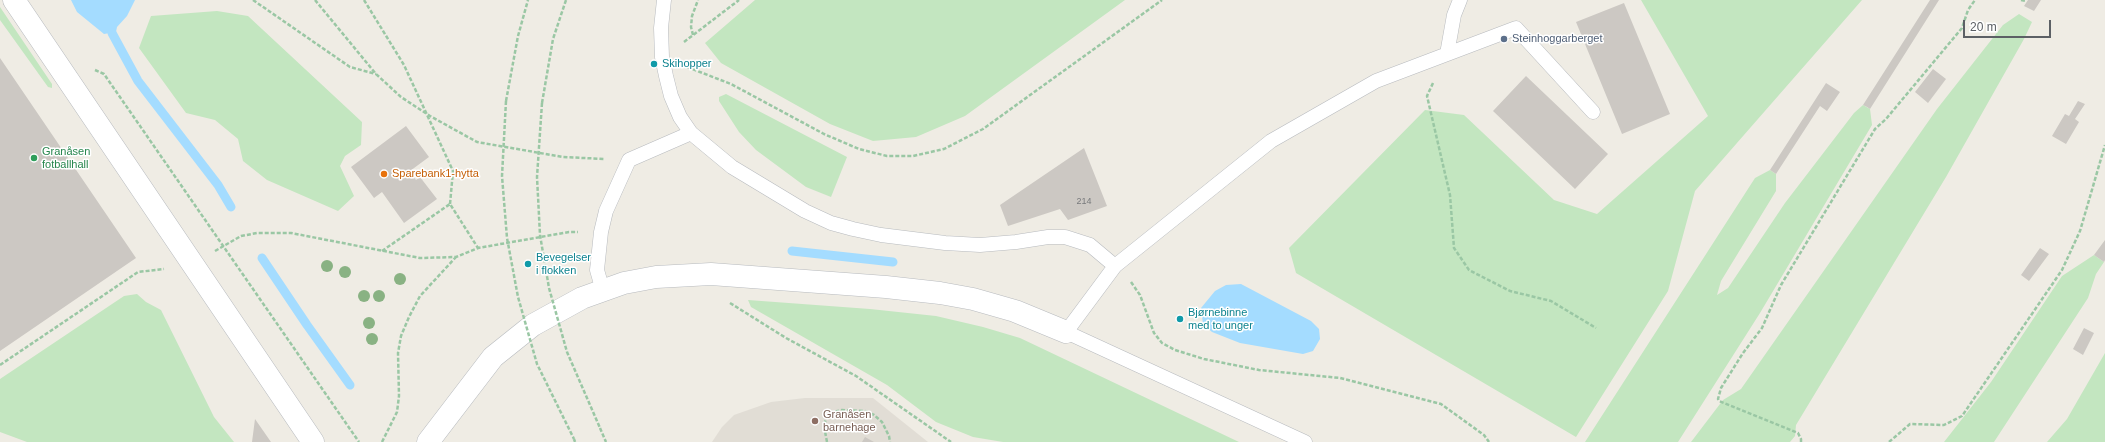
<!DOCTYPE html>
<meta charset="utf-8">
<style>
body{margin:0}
#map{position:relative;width:2105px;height:442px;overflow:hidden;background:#efece4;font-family:Arial,sans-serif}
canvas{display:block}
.scale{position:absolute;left:1963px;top:20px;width:88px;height:18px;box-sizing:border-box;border:2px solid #5c6065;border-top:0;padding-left:5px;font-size:12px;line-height:14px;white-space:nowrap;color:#5c6065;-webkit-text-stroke:3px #fff;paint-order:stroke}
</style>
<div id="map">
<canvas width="2105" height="442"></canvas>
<div class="scale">20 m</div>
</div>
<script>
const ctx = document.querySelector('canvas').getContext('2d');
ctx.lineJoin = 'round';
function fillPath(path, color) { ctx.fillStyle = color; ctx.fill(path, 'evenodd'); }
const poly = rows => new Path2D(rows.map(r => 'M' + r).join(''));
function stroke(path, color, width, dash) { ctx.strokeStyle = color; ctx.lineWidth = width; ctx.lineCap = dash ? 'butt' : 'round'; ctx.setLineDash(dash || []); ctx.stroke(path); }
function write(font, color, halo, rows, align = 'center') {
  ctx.font = font + ' Arial,sans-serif'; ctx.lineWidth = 3; ctx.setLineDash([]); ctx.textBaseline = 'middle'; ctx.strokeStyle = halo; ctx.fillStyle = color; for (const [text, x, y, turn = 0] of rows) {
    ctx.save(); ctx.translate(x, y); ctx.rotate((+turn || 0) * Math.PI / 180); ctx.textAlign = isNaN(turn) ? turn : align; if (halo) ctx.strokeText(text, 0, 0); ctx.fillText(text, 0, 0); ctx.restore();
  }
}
fillPath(poly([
 [805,398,873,398,928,442,712,442,722,427,734,415,771,402]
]), '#e1ddd5');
fillPath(poly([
 [755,0,1125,0,965,116,916,137,873,141,830,124,721,63,705,43],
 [1641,0,1862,0,1695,191,1668,291,1576,437,1296,273,1289,248,1425,110,1464,115,1554,200,1597,214,1708,116],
 [0,7,52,84,52,88,48,87,0,20],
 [217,11,248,16,362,122,361,145,345,156,340,166,354,196,338,211,267,180,243,161,238,139,215,120,186,113,139,48,151,16],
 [2019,14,2032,22,2024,39,1946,177,1796,425,1795,436,1790,442,1691,442,1723,400,1741,389,1937,109,2003,25],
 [726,94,847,157,831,197,806,187,756,150,739,132,719,101,719,97],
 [1863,105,1870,109,1872,125,1760,313,1678,442,1585,442,1755,178,1770,170,1776,174,1776,191,1721,281,1717,295,1728,288,1785,203,1854,113],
 [2094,255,2104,262,2096,274,2088,298,1994,442,1944,442,1991,382,2062,276],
 [137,294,146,302,161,310,214,417,234,442,27,442,0,432,0,379,124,296],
 [748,300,870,309,936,316,983,327,1020,338,1239,442,1003,442,973,437,936,422,887,385,751,307],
 [2105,353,2105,442,2047,442,2067,419]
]), '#c3e6c0');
fillPath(poly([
 [71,0,135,0,127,16,117,27,116,32,104,34,77,12],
 [1241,284,1311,321,1319,329,1320,339,1313,351,1303,354,1240,343,1212,332,1203,324,1201,308,1215,291,1226,285]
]), '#a4dcff');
stroke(poly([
 [112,33,138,81,218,185,231,207],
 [792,251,893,262],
 [262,258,307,325,350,385]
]), '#a4dcff', 9);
fillPath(poly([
 [1930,0,1939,0,1870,109,1867,107,1863,105],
 [2028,0,2041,0,2034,11,2024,6],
 [1624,3,1670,114,1622,134,1576,22],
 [0,58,136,258,0,351],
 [1933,69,1946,79,1928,103,1915,92],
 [1526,76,1608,154,1575,189,1493,111],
 [1826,83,1840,92,1827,111,1820,106,1776,174,1770,170],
 [2078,101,2085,104,2075,119,2079,122,2066,144,2052,136,2065,114,2069,116],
 [406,126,429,157,410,171,416,180,420,177,437,199,404,223,382,192,374,198,351,167],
 [1084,148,1107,206,1068,220,1060,209,1008,226,1000,205],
 [2105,240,2105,260,2104,262,2094,255],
 [2040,248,2049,254,2029,281,2021,275],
 [2084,328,2094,333,2083,355,2073,349],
 [255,419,271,442,252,442],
 [865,437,874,442,862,442]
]), '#ccc8c3');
const service = poly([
 [664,0,661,28,662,57,666,76,671,96,680,117,691,133,732,167,805,211,831,223,853,229,881,235,945,243,980,245,1016,242,1048,237,1065,237,1090,245,1115,266],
 [1447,54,1454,15,1460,0],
 [603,291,597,270,601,232,606,211,629,160,691,133],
 [1305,442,1066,332,1115,266,1271,141,1376,81,1516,28,1593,112]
]);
const minor = poly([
 [14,0,313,442],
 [428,442,493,357,533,325,582,298,624,283,656,277,711,274,886,287,940,293,973,299,1015,311,1066,332]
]);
stroke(service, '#b7babe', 15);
stroke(minor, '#b7babe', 23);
stroke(poly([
 [253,0,350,67,376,74],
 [315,0,376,74,401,97,430,116,477,142,563,157,605,159],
 [364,0,404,65,453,171,450,204],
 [2021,0,2026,1],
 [693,35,691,27,692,16,698,0],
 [684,42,739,0],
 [687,67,731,84,824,134,859,149,887,156,913,156,944,149,983,129,1162,0],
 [95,70,104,74,359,442],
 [1433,83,1427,96,1450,195,1454,248,1469,270,1510,291,1551,301,1596,328],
 [506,101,518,36,528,0],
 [542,103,553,39,566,0],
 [215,251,241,236,257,233,291,233,420,258,456,257,478,248,569,232,578,232],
 [382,251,450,204,478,248],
 [1131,282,1140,295,1154,333,1162,343,1175,350,1204,359,1259,370,1340,378,1441,404,1484,435,1489,442],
 [730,303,786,338,856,376,951,442],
 [0,365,138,272,164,269],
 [600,428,606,442],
 [574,439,575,442],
 [382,442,397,412,399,396,398,353,401,336,409,317,420,296,456,257],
 [827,442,824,426,826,418,833,412,842,410,865,411,874,415,882,422,889,436,890,442],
 [1801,442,1801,439,1798,433,1719,401,1718,399,1721,388,1743,353,1762,328,1781,285,1875,129,1886,119,1962,28,1968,10,1975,0],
 [1889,442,1910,424,1944,425,1962,416,2062,270,2080,231,2105,145]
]), '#9ac7a4', 2.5, [4, 2]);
stroke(service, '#fff', 14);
stroke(minor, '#fff', 22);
stroke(poly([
 [506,101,502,176,507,238,518,297,537,364,574,439],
 [542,103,537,177,540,235,549,288,567,352,600,428]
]), '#9ac7a4', 2.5, [4, 2]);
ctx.fillStyle = '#89b283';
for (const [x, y] of [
 [327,266],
 [345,272],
 [400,279],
 [364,296],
 [379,296],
 [369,323],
 [372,339]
]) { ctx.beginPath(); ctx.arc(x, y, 6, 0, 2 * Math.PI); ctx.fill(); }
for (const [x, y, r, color] of [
 [1504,39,4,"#5c6f8a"],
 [654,64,4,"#0f9aa8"],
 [34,158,4,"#2e9e5b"],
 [384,174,4,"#e8710a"],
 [528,264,4,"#0f9aa8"],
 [1180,319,4,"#0f9aa8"],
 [815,421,4,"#8d6e63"]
]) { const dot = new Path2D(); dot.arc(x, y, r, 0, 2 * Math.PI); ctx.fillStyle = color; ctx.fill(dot); stroke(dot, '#fff', 1.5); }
write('9px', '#787a7c', null, [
 ["214",1084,202]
]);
write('11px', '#4e5e75', '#fff', [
 ["Steinhoggarberget",1512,39]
], 'left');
write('11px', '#0d838f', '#fff', [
 ["Skihopper",662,64],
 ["Bevegelser",536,258],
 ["i flokken",536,271],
 ["Bjørnebinne",1188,313],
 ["med to unger",1188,326]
], 'left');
write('11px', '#27864d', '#fff', [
 ["Granåsen",42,152],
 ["fotballhall",42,165]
], 'left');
write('11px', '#c56008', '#fff', [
 ["Sparebank1-hytta",392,174]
], 'left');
write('11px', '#785e54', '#fff', [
 ["Granåsen",823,415],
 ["barnehage",823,428]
], 'left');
</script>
